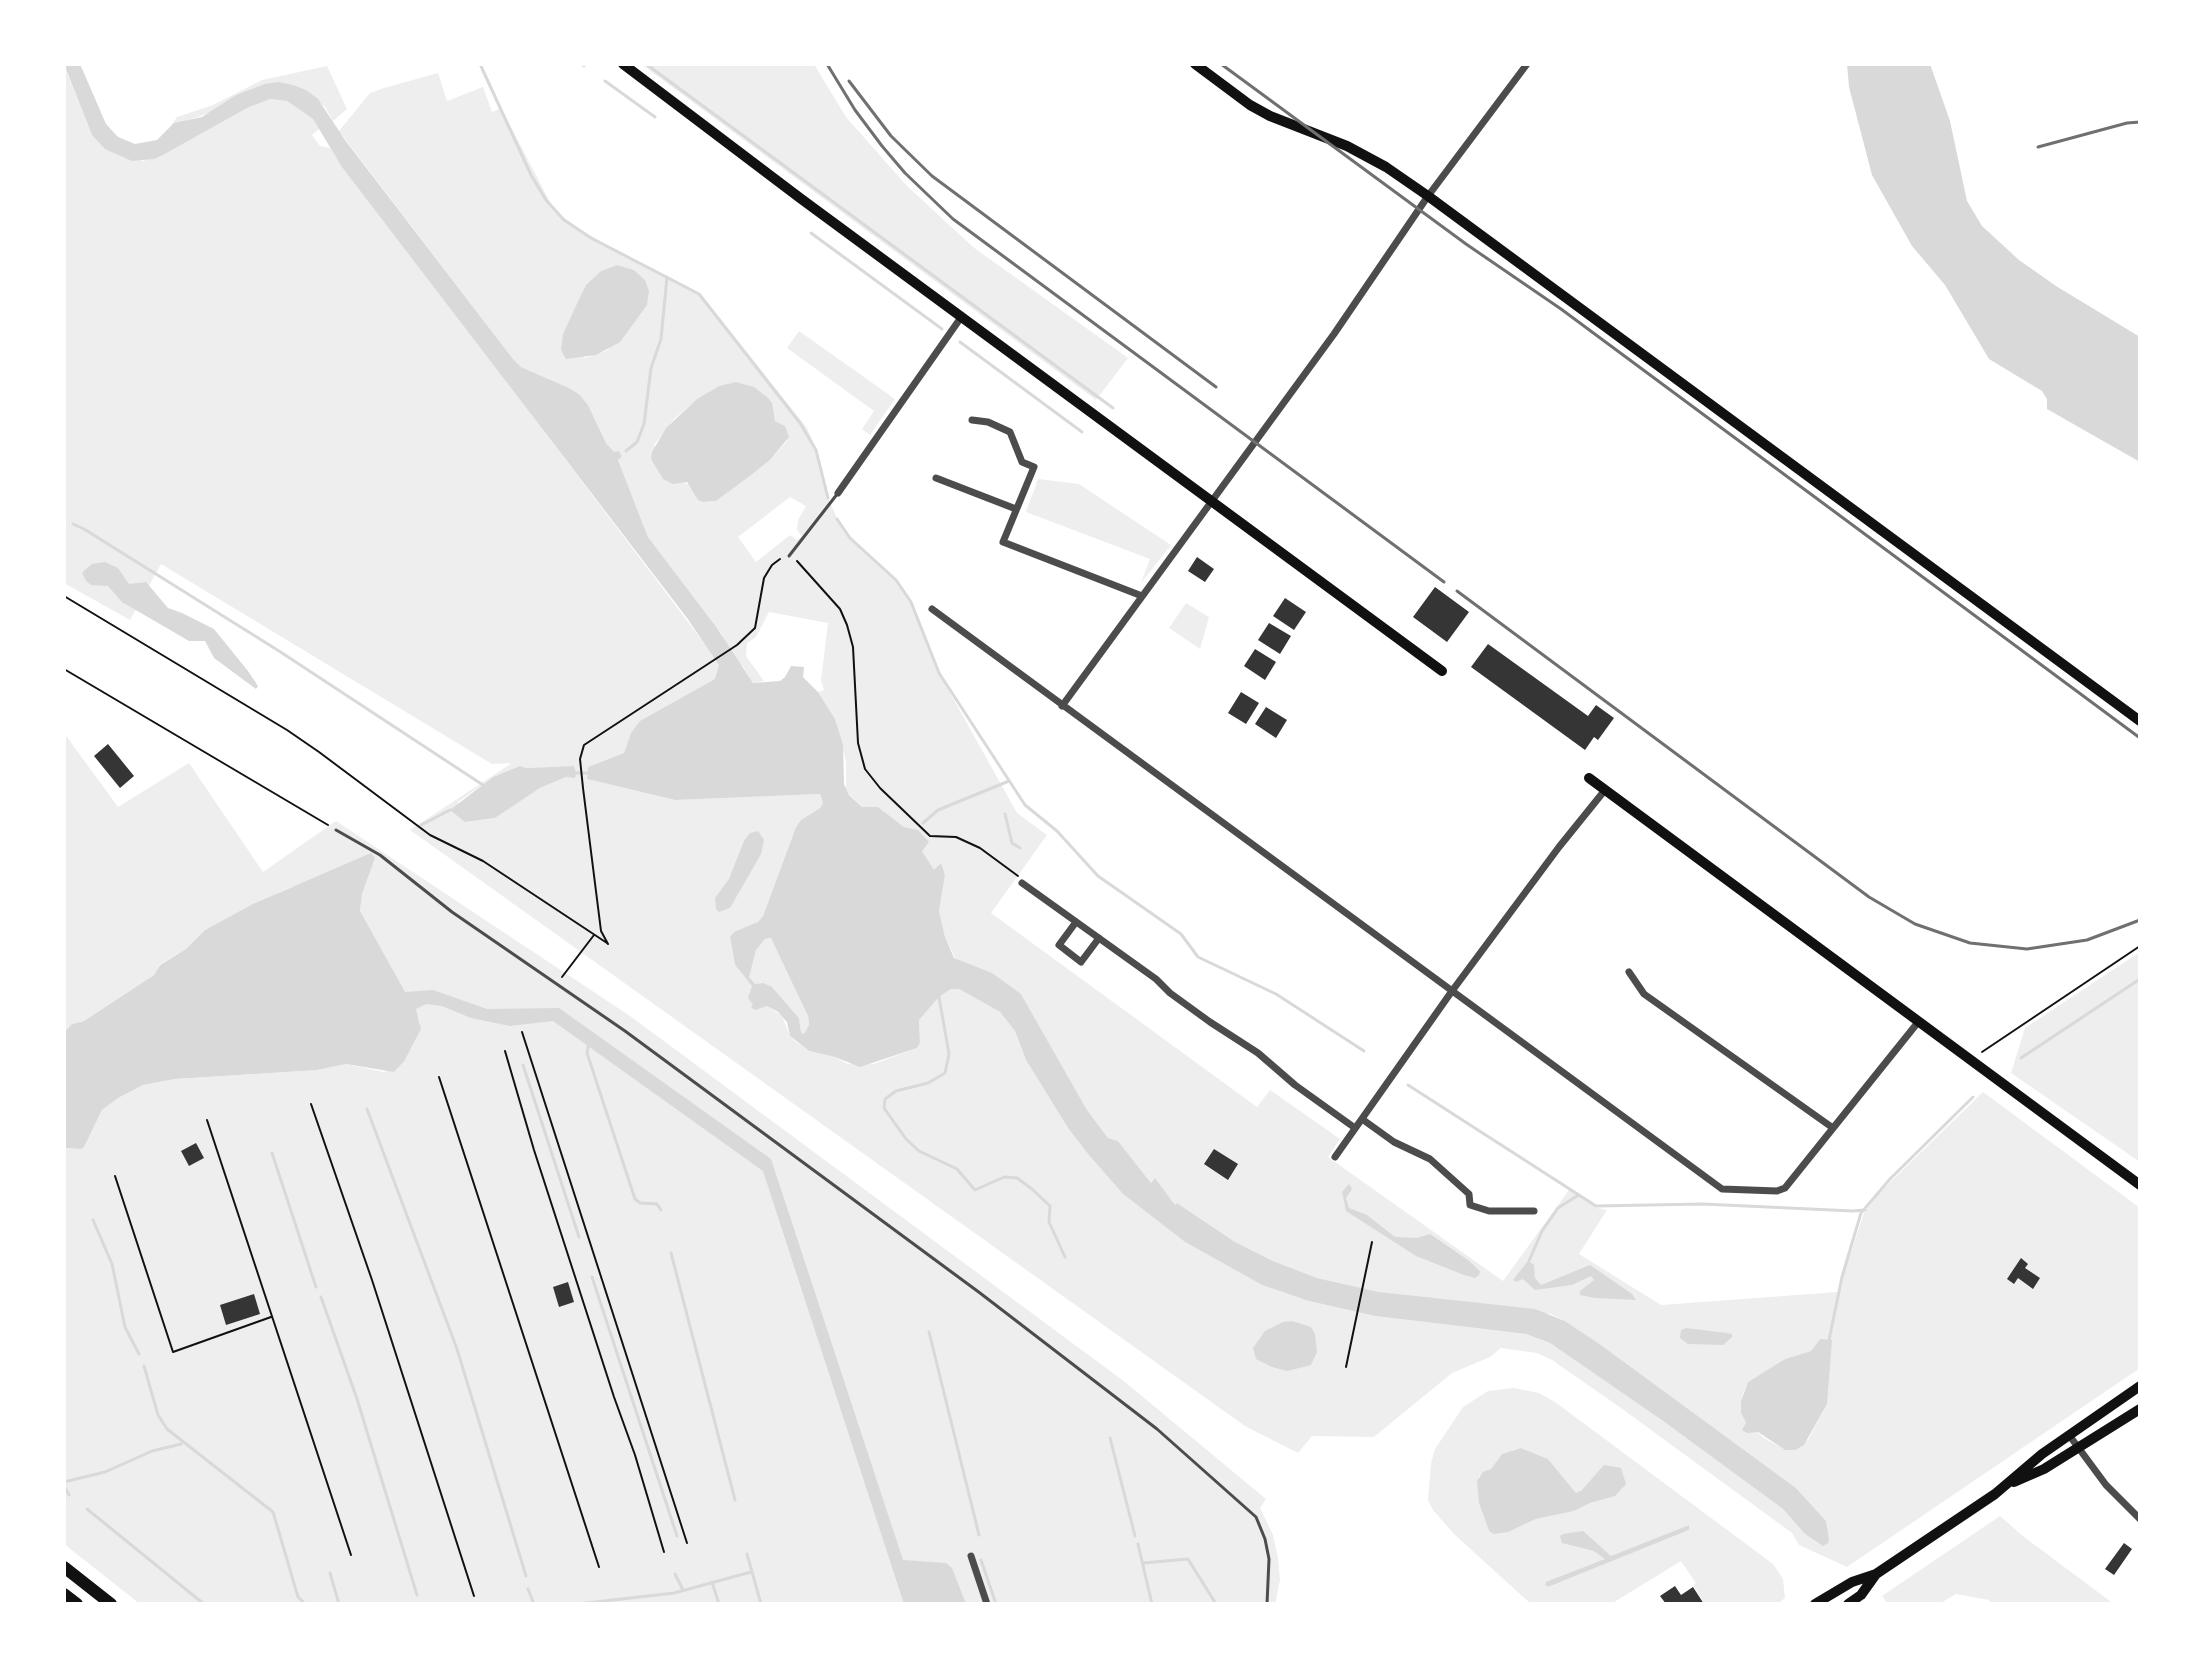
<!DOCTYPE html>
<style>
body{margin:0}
#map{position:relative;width:2204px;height:1668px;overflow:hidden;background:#fff;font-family:"PT Sans Narrow",sans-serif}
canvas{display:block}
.frame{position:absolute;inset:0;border:66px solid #fff;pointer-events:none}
</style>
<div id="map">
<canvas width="2204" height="1668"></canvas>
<div class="frame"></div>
</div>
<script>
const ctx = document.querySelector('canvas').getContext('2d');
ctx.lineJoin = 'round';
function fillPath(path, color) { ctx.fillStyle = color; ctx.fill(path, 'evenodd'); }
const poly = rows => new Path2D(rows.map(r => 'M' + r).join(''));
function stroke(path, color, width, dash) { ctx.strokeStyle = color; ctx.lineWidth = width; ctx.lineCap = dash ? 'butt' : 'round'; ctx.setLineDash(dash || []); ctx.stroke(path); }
fillPath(poly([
 [641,64,814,64,846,117,906,185,973,247,1128,358,1096,400],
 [64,65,92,135,143,161,163,155,258,102,270,99,287,101,313,119,319,129,312,135,320,146,330,148,707,647,723,636,648,537,618,460,622,455,619,451,614,453,606,443,588,405,580,395,569,388,521,367,513,359,339,131,370,93,384,88,438,73,447,101,483,87,492,112,501,108,551,204,563,217,589,235,701,294,807,428,816,450,828,498,840,525,850,538,896,580,911,602,939,673,1017,813,1047,835,991,913,1257,1107,1270,1090,1340,1139,1328,1157,1503,1281,1569,1190,1597,1208,1607,1210,1579,1254,1661,1305,1838,1292,1864,1213,1880,1192,1983,1092,2140,1208,2140,1368,1847,1567,1799,1545,1792,1533,1621,1408,1552,1360,1537,1353,1501,1348,1490,1357,1452,1373,1374,1437,1312,1436,1298,1453,1245,1426,410,830,512,763,492,764,161,564,130,620,64,583],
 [617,265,634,270,645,280,608,350,585,358,563,334,586,285,601,271],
 [737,382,773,413,775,421,785,426,787,441,770,460,716,501,703,502,698,500,692,487,682,481,654,445,674,419,697,399,719,386],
 [790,497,806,506,798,520,797,530,802,536,797,540,790,535,756,562,738,537],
 [769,612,828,623,821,680,824,690,818,692,835,719,846,761,846,791,862,807,878,807,904,827,918,830,922,851,934,871,940,864,945,875,939,911,945,937,955,958,1021,994,1087,1110,1108,1138,1118,1141,1151,1183,1155,1179,1175,1205,1177,1203,1235,1242,1273,1261,1317,1278,1379,1292,1551,1314,1565,1321,1601,1345,1796,1488,1826,1521,1828,1543,1804,1533,1783,1509,1663,1421,1550,1343,1526,1334,1375,1316,1309,1301,1262,1285,1185,1242,1123,1194,1088,1154,1068,1128,1026,1060,1015,1031,1000,1012,959,989,951,989,939,997,919,1020,920,1043,917,1048,874,1064,848,1064,835,1057,809,1051,796,1042,790,1036,782,1016,767,1006,758,1007,750,991,760,983,772,987,799,1018,801,1032,804,1034,806,1031,809,1025,807,1012,771,938,765,939,756,950,747,980,735,965,730,937,758,922,763,916,796,827,801,820,820,808,823,803,820,794,675,800,587,779,588,767,624,753,631,733,742,665,753,683,764,681,746,656,747,643,756,637],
 [520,766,526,768,574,766,575,777,566,777,540,788,495,818,465,822,458,802,493,777],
 [1820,1339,1827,1404,1808,1440,1785,1450,1764,1438,1746,1423,1741,1413,1742,1396,1748,1382,1785,1359,1811,1351],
 [327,66,347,109,333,121,325,107,306,90,278,82,236,95,212,112,171,126,177,117,213,105,262,80],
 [799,331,895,399,870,435,862,429,874,411,787,348],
 [1038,479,1079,484,1171,545,1141,583,1150,559,1026,512],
 [1186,603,1209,617,1200,649,1169,628],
 [64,733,118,807,189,763,263,872,336,821,630,1016,1125,1382,1266,1499,1260,1508,1273,1535,1278,1558,1280,1580,1275,1604,140,1604,64,1544,64,1148,81,1149,84,1147,102,1110,118,1098,143,1085,175,1079,317,1070,346,1064,384,1072,405,1060,417,1037,420,1023,416,1009,400,987,360,911,362,894,375,858,286,889,205,930,186,949,160,964,154,975,84,1021,74,1023,64,1033],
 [2140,952,2140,1162,2011,1073,2025,1028],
 [1514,1388,1539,1393,1555,1402,1773,1564,1783,1579,1785,1598,1777,1604,1705,1604,1693,1585,1696,1583,1681,1561,1611,1604,1531,1604,1454,1534,1433,1510,1428,1500,1431,1463,1435,1449,1463,1407,1488,1391],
 [1521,1448,1548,1459,1576,1493,1582,1490,1615,1496,1590,1503,1574,1511,1536,1519,1517,1528,1494,1534,1489,1531,1479,1503,1479,1476,1491,1469,1502,1454],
 [1689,1525,1689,1530,1548,1587,1545,1585],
 [2000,1516,2024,1537,2114,1604,1991,1604,1989,1600,1956,1594,1939,1604,1888,1604,1882,1596]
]), '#eee');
fillPath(poly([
 [64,64,80,64,106,124,118,137,135,144,157,140,174,123,202,117,236,95,265,84,278,82,293,85,306,90,318,99,345,140,513,359,521,367,569,388,580,395,588,405,606,443,614,452,619,451,622,456,618,460,648,537,717,628,753,683,780,681,785,677,791,666,804,667,803,677,818,692,835,719,843,745,844,784,849,795,862,807,878,807,904,827,918,830,929,842,922,851,934,870,941,863,945,875,939,911,945,937,954,958,992,973,1021,994,1087,1110,1108,1138,1118,1141,1151,1183,1155,1178,1175,1205,1177,1203,1235,1242,1273,1261,1317,1278,1379,1292,1535,1309,1565,1321,1601,1345,1796,1488,1826,1521,1829,1540,1828,1543,1823,1546,1804,1533,1783,1509,1663,1421,1550,1343,1526,1334,1375,1316,1309,1301,1262,1285,1185,1242,1123,1194,1088,1154,1068,1128,1026,1060,1015,1031,1000,1012,959,989,951,989,939,997,919,1020,920,1043,917,1048,860,1067,835,1057,809,1051,790,1036,787,1022,778,1012,767,1006,755,1010,751,1007,753,1005,748,998,752,986,735,965,730,937,734,932,758,922,763,916,796,827,801,820,820,808,823,803,820,794,675,800,587,779,588,767,624,753,631,733,640,721,715,679,719,665,687,618,342,167,313,119,287,101,270,99,249,107,163,155,154,159,132,161,105,149,92,135],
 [771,938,808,1016,809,1025,804,1034,801,1032,799,1018,772,987,763,983,755,984,749,977,756,950,765,939],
 [1847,64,1930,64,1950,121,1967,201,1982,226,2019,260,2056,286,2140,337,2140,462,2047,409,2047,399,2042,391,1989,359,1945,285,1912,246,1872,175,1849,87],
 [617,265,634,270,645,280,649,291,647,305,620,342,596,355,566,359,561,350,563,334,580,297,586,285,601,271],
 [736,382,754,387,768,398,772,403,775,421,785,426,789,437,770,460,751,475,716,501,703,502,698,500,687,482,673,484,663,479,651,459,652,452,666,428,697,399,719,386],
 [105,562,118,568,129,584,146,582,168,608,182,613,214,629,248,671,258,686,256,689,214,658,205,641,189,641,122,602,108,586,91,585,86,581,82,573,86,569,92,564],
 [520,766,526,768,574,766,576,773,575,778,566,777,540,788,495,818,465,822,450,810,493,777],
 [758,831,764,840,761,854,730,908,719,912,716,909,715,898,729,879,744,841,750,833],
 [371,853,375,858,362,894,360,911,405,992,433,990,487,1009,559,1008,771,1159,903,1560,946,1563,952,1568,966,1604,904,1604,763,1171,553,1021,510,1026,471,1018,442,1006,426,1004,416,1009,421,1029,405,1060,394,1072,346,1064,317,1070,175,1079,143,1085,118,1098,102,1110,84,1147,81,1149,64,1148,64,1033,72,1024,84,1021,154,975,160,965,186,949,205,930,253,904],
 [1349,1184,1352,1189,1346,1198,1349,1208,1367,1215,1395,1237,1417,1238,1430,1234,1468,1260,1480,1271,1479,1275,1475,1278,1464,1275,1416,1256,1346,1211,1342,1192],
 [1528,1261,1534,1265,1535,1278,1541,1285,1590,1265,1632,1294,1636,1300,1595,1298,1580,1295,1580,1291,1594,1280,1591,1276,1572,1285,1535,1290,1523,1279,1516,1282,1513,1280],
 [1292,1321,1311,1327,1315,1334,1317,1352,1311,1365,1287,1371,1272,1367,1256,1359,1253,1348,1265,1331,1283,1322],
 [1686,1328,1727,1333,1732,1334,1732,1337,1723,1345,1688,1344,1680,1338,1681,1330],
 [1820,1339,1832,1340,1827,1404,1804,1445,1795,1450,1785,1450,1758,1432,1747,1433,1742,1430,1746,1423,1741,1413,1741,1401,1748,1382,1785,1359,1811,1351],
 [1521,1448,1548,1459,1576,1493,1582,1490,1604,1465,1621,1468,1626,1484,1615,1496,1590,1503,1574,1511,1536,1519,1508,1532,1494,1534,1489,1531,1479,1503,1477,1481,1483,1472,1491,1469,1502,1454],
 [1689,1525,1689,1530,1548,1587,1545,1585,1546,1582,1605,1559,1594,1551,1562,1543,1560,1536,1563,1534,1583,1531,1611,1556]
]), '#d9d9d9');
stroke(poly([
 [480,64,531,175,546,200,564,220,591,238,699,294,800,423,816,450,828,498],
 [581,64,584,66],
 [646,64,1113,408],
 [605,81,655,117],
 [811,233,942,329],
 [960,342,1082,432],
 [626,451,637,442,644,424,651,368,661,339,667,277],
 [837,519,850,538,896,580,911,602,939,673,1025,805,1057,831,1098,876,1181,934,1198,957,1276,994,1364,1051],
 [73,524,84,529,279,651,483,785],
 [576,773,587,773],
 [1005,814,1012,843,1020,848],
 [923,823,938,810,1009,781],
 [421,825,450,810],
 [939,997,949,1054,945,1073,928,1083,896,1091,885,1099,884,1108,906,1139,919,1151,957,1169,975,1190,1004,1177,1017,1178,1032,1189,1050,1206,1049,1222,1065,1257],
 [589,1042,587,1053,635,1199,640,1203,657,1204,661,1210],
 [2021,1058,2140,979],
 [523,1065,579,1237],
 [1408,1085,1596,1206,1703,1204,1853,1211,1865,1210],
 [367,1109,457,1349,526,1576],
 [272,1153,316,1287],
 [93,1220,112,1264,125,1327,139,1354],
 [671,1253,735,1500],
 [1529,1261,1542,1231,1558,1208,1577,1196],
 [592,1277,677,1536],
 [321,1297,357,1399,417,1595],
 [929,1332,979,1535],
 [1829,1340,1842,1277,1861,1213,1890,1179,1973,1097],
 [144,1366,158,1415,167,1429,273,1512,298,1597,305,1604],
 [1110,1438,1135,1536],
 [64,1482,105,1472,152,1451,181,1444],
 [64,1486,69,1495],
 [87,1509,204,1604],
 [1138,1544,1152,1604],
 [747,1554,761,1604],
 [981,1560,996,1604],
 [1143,1563,1188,1559,1216,1604],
 [330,1573,339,1604],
 [675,1574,683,1590],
 [712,1582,719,1604],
 [528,1589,534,1604],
 [578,1604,674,1593,751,1572]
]), '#d9d9d9', 3);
fillPath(poly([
 [1197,557,1214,569,1205,582,1188,571],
 [1435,587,1469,612,1447,642,1413,617],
 [1285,598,1306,612,1294,630,1273,616],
 [1269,623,1291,636,1280,654,1258,640],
 [1488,644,1588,716,1596,705,1614,718,1598,740,1594,737,1585,750,1471,667],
 [1255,649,1276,662,1265,680,1244,666],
 [1241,692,1259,703,1246,724,1228,713],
 [1266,707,1287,720,1276,738,1255,724],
 [108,744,134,776,120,788,94,756],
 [196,1143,204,1158,189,1166,181,1151],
 [1214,1149,1238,1164,1228,1180,1204,1164],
 [2021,1258,2028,1264,2025,1268,2040,1278,2033,1289,2018,1278,2014,1284,2007,1279],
 [568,1282,574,1302,559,1307,553,1287],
 [254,1294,260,1314,226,1325,220,1305],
 [2124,1543,2132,1549,2114,1575,2105,1569],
 [1675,1586,1681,1595,1693,1587,1704,1604,1666,1604,1660,1596]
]), '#353535');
stroke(poly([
 [797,561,840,609,847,625,853,647,858,743,865,769,880,788,930,836,956,837,980,848,1018,876],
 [64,596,287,730,319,752,430,835,483,861,607,943],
 [64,669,328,825],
 [608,944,601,931,583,788,580,759,584,745,737,645,755,628,764,578,772,565,780,559],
 [562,977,594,935],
 [522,1032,687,1543],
 [505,1051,534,1150,614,1397,635,1455,664,1552],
 [1982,1052,2140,946],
 [439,1077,599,1567],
 [311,1104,372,1280,474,1596],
 [207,1120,351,1555],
 [115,1176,173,1352,271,1317],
 [1346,1367,1372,1242]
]), '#111', 2);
stroke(poly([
 [789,556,838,493],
 [336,830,380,855,452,912,625,1031,980,1293,1157,1429,1256,1517,1265,1539,1269,1559,1267,1604]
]), '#4c4c4c', 3);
stroke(poly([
 [972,420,988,422,1010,432,1022,462,1034,467,1003,542,1142,596],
 [936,478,1016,509],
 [838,493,962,316],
 [932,609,1722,1189,1777,1191,1785,1188,1919,1021],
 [1062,706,1334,334,1428,196,1527,64],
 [1022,883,1156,979,1170,993,1210,1022,1258,1053,1295,1085,1355,1128],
 [1076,922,1059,945,1081,962,1099,938],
 [1629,972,1644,994,1833,1128],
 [1362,1119,1394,1142,1430,1159,1469,1194,1470,1205,1489,1211,1534,1211],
 [1335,1157,1452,991,1559,847,1605,790],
 [2069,1435,2106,1485,2140,1519],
 [971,1556,987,1604]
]), '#4c4c4c', 7);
stroke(poly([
 [623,64,800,198,1442,671],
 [1195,64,1250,105,1270,116,1347,146,1386,167,1428,196,2140,721],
 [1589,778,2140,1185],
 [2014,1482,2044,1469,2140,1409],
 [1815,1604,1852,1582,1876,1574,1995,1494,2042,1454,2140,1386],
 [1848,1604,1861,1595,1876,1574]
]), '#111', 10);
stroke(poly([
 [64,1567,111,1604],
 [64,1594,77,1604]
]), '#111', 12);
stroke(poly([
 [827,64,855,110,882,146,905,173,953,219,1444,582],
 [1221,64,1466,244,1561,309,2140,738],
 [849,81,891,136,932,176,1216,387],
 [2038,147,2127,123,2140,122],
 [1457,591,1869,897,1915,924,1970,943,2027,949,2087,940,2140,920]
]), '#707070', 3);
</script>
